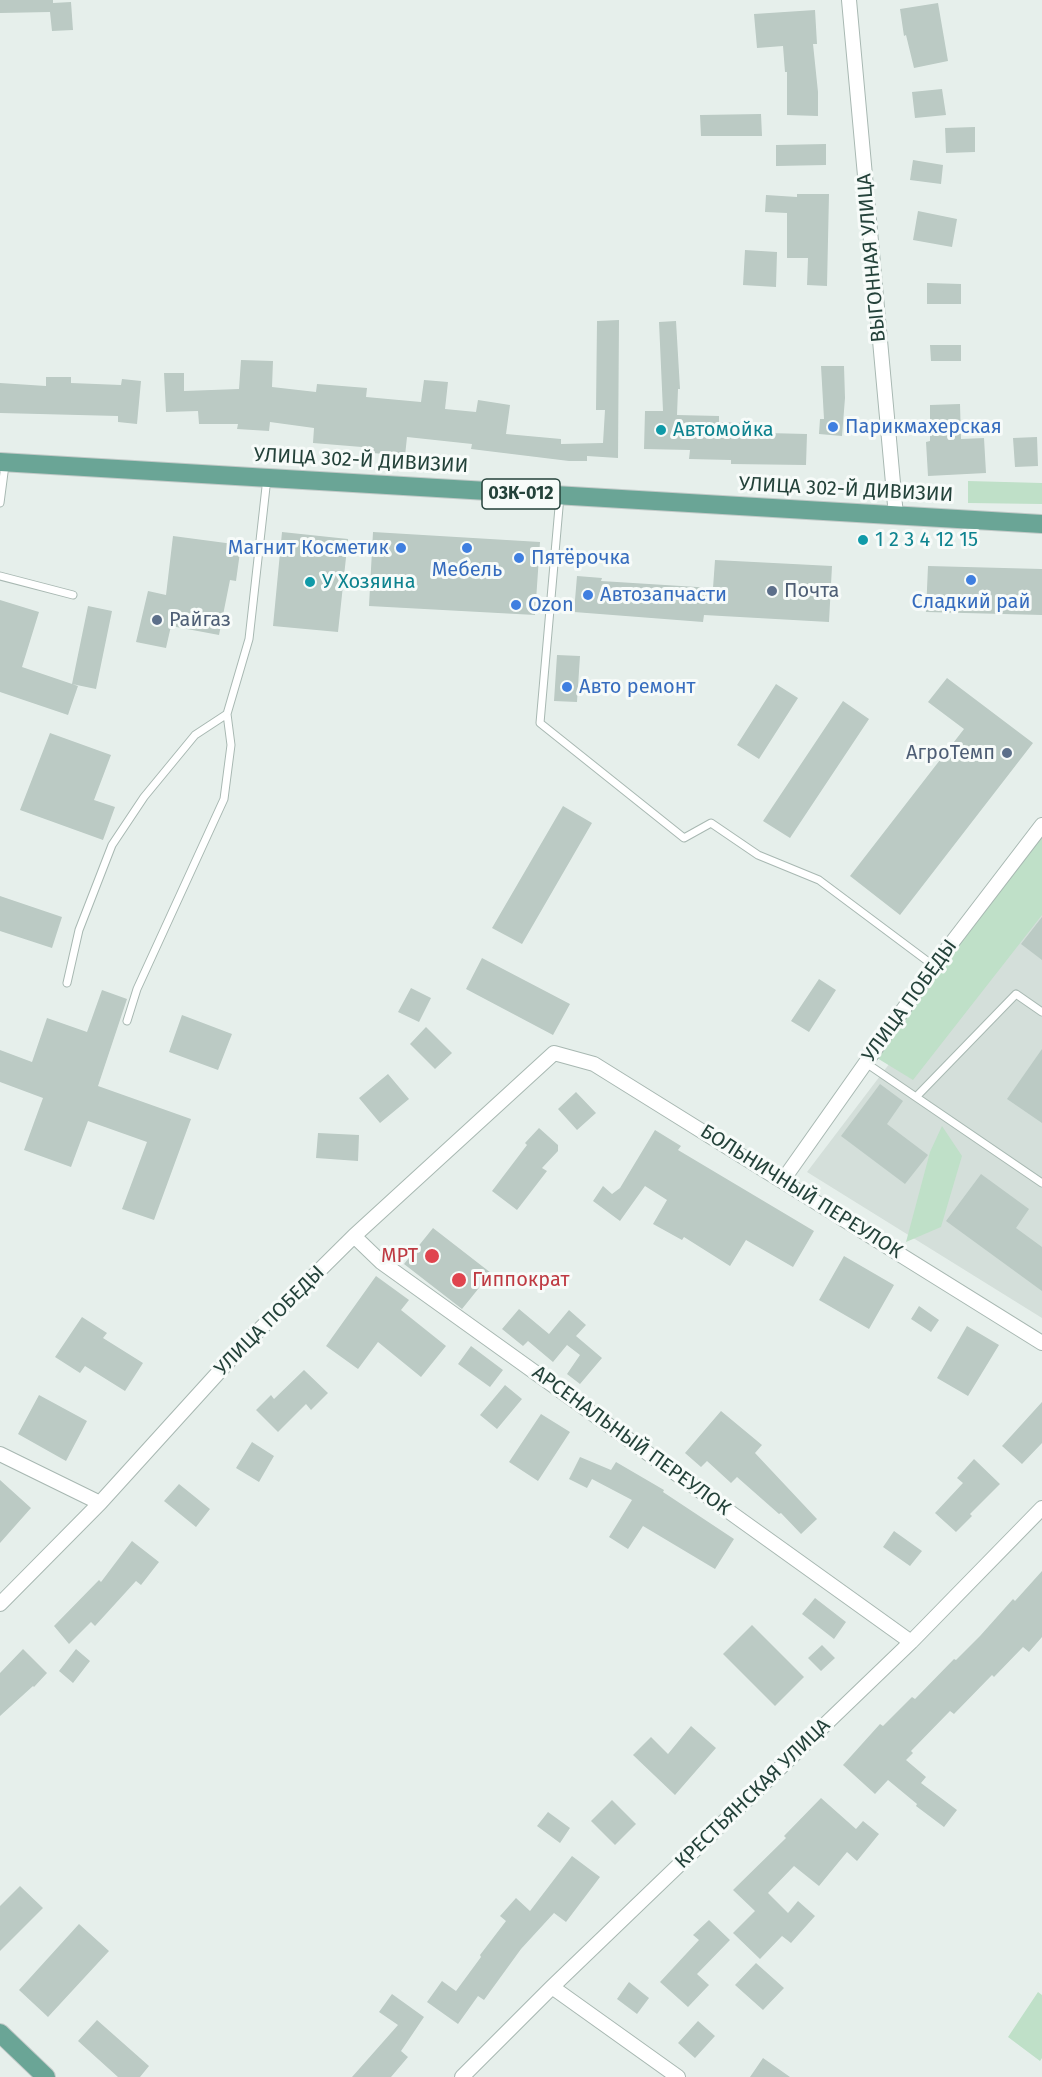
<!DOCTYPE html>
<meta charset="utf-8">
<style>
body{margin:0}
canvas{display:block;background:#e6efeb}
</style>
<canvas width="1042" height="2077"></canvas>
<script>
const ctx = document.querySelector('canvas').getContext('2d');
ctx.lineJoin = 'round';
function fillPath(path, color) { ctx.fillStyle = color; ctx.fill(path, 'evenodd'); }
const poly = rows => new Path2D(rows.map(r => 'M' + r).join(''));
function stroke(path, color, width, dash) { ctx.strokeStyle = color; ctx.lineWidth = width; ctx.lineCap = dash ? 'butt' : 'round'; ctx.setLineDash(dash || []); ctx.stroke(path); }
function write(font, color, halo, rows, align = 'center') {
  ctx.font = font + ' "Fira Sans",sans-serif'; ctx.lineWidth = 6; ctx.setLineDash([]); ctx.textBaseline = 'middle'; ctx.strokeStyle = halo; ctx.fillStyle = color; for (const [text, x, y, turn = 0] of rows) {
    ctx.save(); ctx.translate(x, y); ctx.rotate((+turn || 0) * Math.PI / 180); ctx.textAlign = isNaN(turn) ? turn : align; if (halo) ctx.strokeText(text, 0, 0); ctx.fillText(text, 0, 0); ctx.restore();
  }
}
fillPath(poly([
 [1042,863,1042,1318,807,1172]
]), '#d4dfda');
fillPath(poly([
 [968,481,1042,483,1042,504,968,503],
 [1042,824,1042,915,913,1080,877,1058],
 [942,1126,962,1156,941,1227,906,1242,930,1152],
 [1038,1992,1042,1995,1042,2058,1040,2061,1008,2037]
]), '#bfe0c8');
fillPath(poly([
 [0,0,53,0,53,3,71,2,73,30,52,31,50,12,0,13],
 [938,3,948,61,914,68,906,35,904,36,900,9],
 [815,10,817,44,813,44,818,92,818,116,787,115,787,72,785,72,783,46,757,48,754,14],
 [942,89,946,115,915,118,912,92],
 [761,114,762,136,701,136,700,115],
 [975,127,975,152,946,153,945,128],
 [826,144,826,165,776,166,776,145],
 [913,160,943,165,941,184,910,180],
 [797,194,829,194,827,286,807,285,808,258,787,258,787,213,765,212,766,195,797,197],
 [918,211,957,219,952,247,913,240],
 [745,250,777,252,776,287,743,285],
 [927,283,961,284,961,304,927,304],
 [619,320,618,458,587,456,587,461,569,461,471,449,472,444,407,437,405,456,373,453,374,448,313,443,314,428,270,422,269,431,237,429,238,424,199,424,198,411,166,412,164,373,184,373,184,391,239,389,241,360,273,361,272,387,316,392,317,384,367,388,366,397,421,402,424,380,448,382,445,409,476,412,478,400,510,405,506,434,561,439,561,444,603,443,605,410,596,410,597,321],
 [676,321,680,389,678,389,677,415,719,416,719,422,767,424,767,433,807,434,806,465,731,464,731,460,689,459,690,450,644,449,645,411,663,411,659,322],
 [930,345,961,345,961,361,931,361],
 [821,366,844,366,845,398,842,436,819,434,820,419,824,419],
 [46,377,71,377,71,383,121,385,122,379,141,381,137,424,118,422,118,416,0,413,0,383,46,386],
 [960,404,961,439,984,438,986,473,928,476,926,442,930,441,930,405],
 [1037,437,1038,466,1015,467,1013,438],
 [282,532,348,539,338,632,273,626],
 [373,532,540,542,535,615,369,606],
 [173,536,241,545,236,581,230,580,219,635,171,626,166,648,136,642,148,591,166,595],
 [715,560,832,566,829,622,704,615,703,622,574,612,577,576,602,578,601,581,713,588],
 [928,566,1042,569,1042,615,926,612],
 [0,600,39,612,22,667,78,686,68,715,0,692],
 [88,606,112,611,96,689,72,684],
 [557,655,580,656,577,702,554,701],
 [947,678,1033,743,900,915,850,876,964,729,928,702],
 [776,684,798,698,759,759,737,745],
 [843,701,869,719,790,838,763,821],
 [50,733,111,755,94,800,115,807,103,840,20,810],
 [563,806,592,823,522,944,492,928],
 [0,896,62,917,52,948,0,931],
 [1042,917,1042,960,1021,944],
 [482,958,570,1004,553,1035,466,989],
 [819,979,836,990,809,1032,791,1021],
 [411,988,431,998,419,1022,398,1012],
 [102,990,127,999,98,1086,191,1119,154,1220,122,1209,147,1142,88,1121,71,1167,24,1150,43,1098,0,1082,0,1050,32,1062,47,1018,87,1032],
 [182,1015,232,1034,218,1070,169,1052],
 [426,1027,452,1053,435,1069,410,1044],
 [1042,1049,1042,1123,1007,1099],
 [388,1074,409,1099,380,1123,359,1098],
 [880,1084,903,1101,887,1124,928,1155,905,1184,841,1136],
 [576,1092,596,1113,577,1130,558,1109],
 [539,1128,558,1145,558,1151,542,1168,547,1171,517,1210,492,1191,527,1145,525,1143],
 [655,1130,681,1146,678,1150,814,1231,793,1267,746,1240,730,1266,684,1237,682,1240,653,1224,667,1200,645,1186,620,1221,593,1201,603,1186,612,1194,620,1188],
 [318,1133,359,1135,358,1161,316,1158],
 [981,1174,1029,1209,1016,1228,1042,1247,1042,1291,946,1221],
 [433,1228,491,1273,462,1309,404,1264],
 [844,1256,894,1285,869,1329,819,1300],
 [376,1276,409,1300,401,1310,446,1346,421,1377,378,1342,358,1369,326,1346],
 [919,1306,939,1320,931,1332,911,1319],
 [519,1309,549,1334,569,1310,586,1325,576,1336,602,1358,580,1384,567,1374,580,1355,567,1345,553,1362,528,1341,523,1346,502,1329],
 [82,1317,107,1333,103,1338,143,1363,125,1391,85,1366,80,1373,55,1357],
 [967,1326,999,1345,968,1396,937,1378],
 [471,1346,503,1370,490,1387,458,1364],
 [304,1370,328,1393,311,1410,306,1404,278,1432,256,1410,271,1395,274,1399],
 [505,1385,522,1399,497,1429,480,1415],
 [39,1395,87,1421,66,1461,18,1434],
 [1042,1402,1042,1443,1022,1464,1002,1446],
 [721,1411,762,1445,755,1453,817,1519,801,1534,781,1513,779,1514,737,1477,731,1483,707,1461,701,1467,685,1453],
 [541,1414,570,1432,538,1481,509,1462],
 [252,1442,274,1456,259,1482,236,1468],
 [580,1457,611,1470,616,1462,664,1490,663,1492,734,1539,715,1569,643,1526,628,1549,609,1537,632,1500,592,1479,587,1488,569,1479],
 [974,1459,1000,1484,970,1514,972,1516,956,1532,935,1513,963,1483,957,1478],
 [0,1480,31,1508,0,1543],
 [179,1484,210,1509,196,1527,164,1501],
 [894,1531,922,1551,910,1566,883,1547],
 [132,1541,159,1562,141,1585,136,1581,95,1626,91,1622,69,1644,54,1626,99,1580,101,1582],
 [1042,1571,1042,1637,1029,1652,1023,1647,994,1677,992,1675,954,1714,950,1711,911,1751,913,1753,906,1760,926,1777,921,1783,957,1810,944,1827,916,1806,917,1804,888,1780,875,1794,843,1765,880,1724,883,1726,912,1697,915,1699,954,1659,956,1660,980,1636,1013,1599,1015,1601],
 [815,1598,846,1622,834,1639,802,1614],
 [752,1625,804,1677,775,1706,723,1654],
 [822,1645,835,1658,821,1671,808,1658],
 [23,1649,47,1673,34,1687,33,1686,0,1716,0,1673],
 [76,1649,90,1661,73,1683,59,1671],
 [691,1726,716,1748,675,1795,633,1755,651,1737,668,1754],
 [821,1798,856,1829,863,1821,879,1834,857,1861,847,1852,819,1886,794,1866,768,1893,788,1913,798,1901,815,1916,791,1943,782,1936,760,1959,733,1933,755,1911,733,1890,786,1838,784,1836],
 [612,1800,636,1824,615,1845,591,1821],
 [548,1812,570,1828,560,1843,537,1826],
 [572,1856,600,1877,566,1922,554,1913,521,1949,484,2000,478,1996,458,2024,427,2002,442,1981,456,1991,481,1957,480,1955,506,1921,500,1916,516,1898,530,1911],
 [20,1886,43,1908,0,1951,0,1906],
 [709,1920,730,1940,697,1974,709,1985,688,2007,660,1982,699,1940,693,1935],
 [79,1924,109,1951,48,2017,19,1990],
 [756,1963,784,1988,763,2010,735,1985],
 [629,1982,649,1998,637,2014,617,1999],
 [392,1994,424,2017,401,2051,408,2057,391,2077,352,2077,398,2025,379,2012],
 [97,2020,149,2066,140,2077,118,2077,78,2041],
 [698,2021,715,2036,695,2058,678,2043],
 [763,2058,790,2077,750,2077]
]), '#bbcac4');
const lane = poly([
 [560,496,540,723,684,838,711,823,758,855,819,880,934,966],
 [0,503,5,465],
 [0,576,73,595],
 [67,983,79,930,112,845,144,797,195,735,227,714,249,639,267,478],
 [127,1021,137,989,224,799,231,745,227,714],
 [866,1063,1042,1183],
 [916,1097,1016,994,1042,1012]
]);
const street = poly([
 [849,0,896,516],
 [783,1180,934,966,1042,825],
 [354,1236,381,1262,911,1642],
 [0,1454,100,1503],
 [0,1604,100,1503,237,1352,354,1236,554,1053,594,1064,1042,1343],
 [552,1987,678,2077],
 [462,2077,552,1987,911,1642,1042,1508]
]);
const primary = poly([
 [0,462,1042,524],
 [0,2033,46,2077]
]);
stroke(lane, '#a8b8b2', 9);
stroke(street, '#a8b8b2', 16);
stroke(primary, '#c2cac8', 20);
stroke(lane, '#fff', 7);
stroke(street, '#fff', 14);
stroke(primary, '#6aa596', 18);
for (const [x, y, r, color] of [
 [833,427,6,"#3f7fe0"],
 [661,430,6,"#0f9aa8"],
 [863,540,6,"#0f9aa8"],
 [401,548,6,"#3f7fe0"],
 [467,548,6,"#3f7fe0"],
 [519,558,6,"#3f7fe0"],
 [971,580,6,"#3f7fe0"],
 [310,582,6,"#0f9aa8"],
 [772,591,6,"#5c6f8a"],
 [588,595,6,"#3f7fe0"],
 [516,605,6,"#3f7fe0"],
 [157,620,6,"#5c6f8a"],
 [567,687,6,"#3f7fe0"],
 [1007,753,6,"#5c6f8a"],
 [432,1256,8,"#e0444e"],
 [459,1280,8,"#e0444e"]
]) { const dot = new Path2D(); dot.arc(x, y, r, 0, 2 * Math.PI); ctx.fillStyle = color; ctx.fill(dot); stroke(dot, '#f7fbf9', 2); }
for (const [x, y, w] of [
 [521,494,78]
]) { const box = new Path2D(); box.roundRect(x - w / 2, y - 15, w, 30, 4.5); ctx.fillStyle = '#f7fbf9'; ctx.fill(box); stroke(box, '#24423a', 1.5); }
write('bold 18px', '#24423a', null, [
 ["03К-012",521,494]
]);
write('20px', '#24423a', '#f7fbf9', [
 ["ВЫГОННАЯ УЛИЦА",872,258,-95],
 ["УЛИЦА 302-Й ДИВИЗИИ",361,461,3],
 ["УЛИЦА 302-Й ДИВИЗИИ",846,490,3],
 ["УЛИЦА ПОБЕДЫ",910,1001,-54],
 ["БОЛЬНИЧНЫЙ ПЕРЕУЛОК",801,1192,32],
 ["УЛИЦА ПОБЕДЫ",270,1321,-45],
 ["АРСЕНАЛЬНЫЙ ПЕРЕУЛОК",631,1441,36],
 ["КРЕСТЬЯНСКАЯ УЛИЦА",753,1794,-44]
]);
write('20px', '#366cbe', '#f7fbf9', [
 ["Парикмахерская",845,427],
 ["Магнит Косметик",389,548,"right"],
 ["Пятёрочка",531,558],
 ["Мебель",467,570,"center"],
 ["Автозапчасти",600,595],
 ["Сладкий рай",971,602,"center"],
 ["Ozon",528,605],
 ["Авто ремонт",579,687]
], 'left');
write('20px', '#0d838f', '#f7fbf9', [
 ["Автомойка",673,430],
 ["1 2 3 4 12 15",875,540],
 ["У Хозяина",322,582]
], 'left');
write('20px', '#4e5e75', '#f7fbf9', [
 ["Почта",784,591],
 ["Райгаз",169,620],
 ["АгроТемп",995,753,"right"]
], 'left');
write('20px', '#be3a42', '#f7fbf9', [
 ["МРТ",418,1256],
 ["Гиппократ",472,1280,"left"]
], 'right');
</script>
